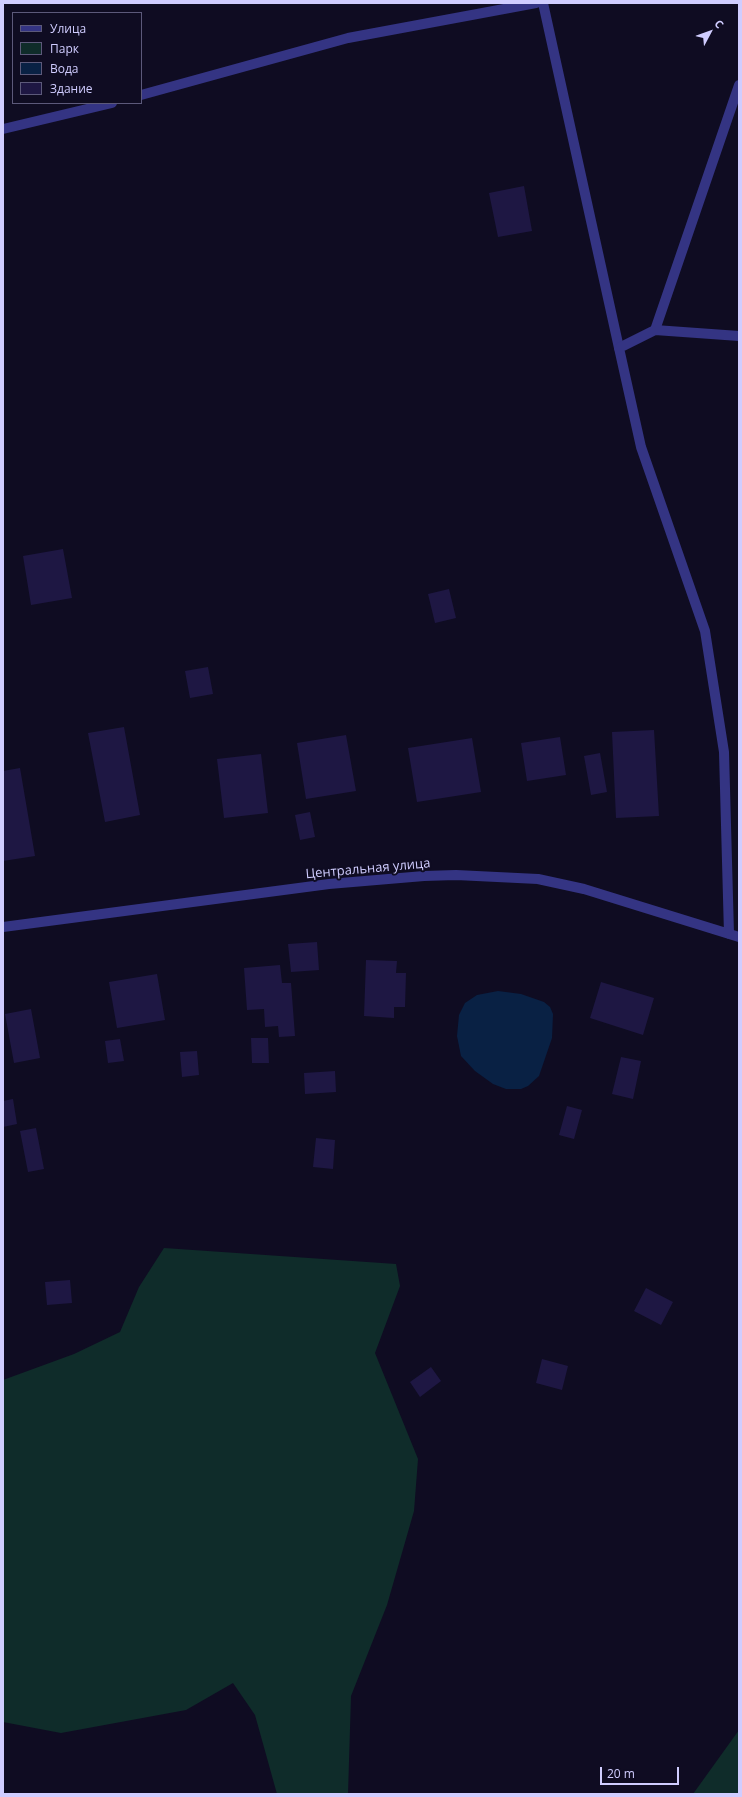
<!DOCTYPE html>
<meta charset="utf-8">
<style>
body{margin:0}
#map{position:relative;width:742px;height:1797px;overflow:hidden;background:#0f0c22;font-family:"Open Sans",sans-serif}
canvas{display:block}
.frame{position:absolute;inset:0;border:4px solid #d0cdff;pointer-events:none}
.legend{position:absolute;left:12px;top:12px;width:130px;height:92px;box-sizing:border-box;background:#0f0c22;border:1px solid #5c597a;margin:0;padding:5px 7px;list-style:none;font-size:12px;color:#d0cdff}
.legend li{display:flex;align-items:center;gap:8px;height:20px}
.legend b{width:20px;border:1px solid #5c597a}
.north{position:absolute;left:690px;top:12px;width:40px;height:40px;-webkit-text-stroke:3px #0f0c22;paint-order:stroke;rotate:49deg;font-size:11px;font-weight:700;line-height:16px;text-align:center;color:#d0cdff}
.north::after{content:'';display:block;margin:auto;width:14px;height:18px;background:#d0cdff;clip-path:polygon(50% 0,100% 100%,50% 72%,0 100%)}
.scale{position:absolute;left:600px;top:1767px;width:79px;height:18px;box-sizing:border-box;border:2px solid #d0cdff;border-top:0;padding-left:5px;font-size:12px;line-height:14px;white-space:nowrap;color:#d0cdff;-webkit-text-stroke:3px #0f0c22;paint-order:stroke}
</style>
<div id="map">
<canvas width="742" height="1797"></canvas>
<div class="frame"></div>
<ul class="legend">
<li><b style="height:5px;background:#343483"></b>Улица</li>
<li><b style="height:11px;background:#0f2c2a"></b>Парк</li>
<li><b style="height:11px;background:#092144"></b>Вода</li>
<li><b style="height:11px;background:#1e1743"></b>Здание</li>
</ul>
<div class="north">С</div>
<div class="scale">20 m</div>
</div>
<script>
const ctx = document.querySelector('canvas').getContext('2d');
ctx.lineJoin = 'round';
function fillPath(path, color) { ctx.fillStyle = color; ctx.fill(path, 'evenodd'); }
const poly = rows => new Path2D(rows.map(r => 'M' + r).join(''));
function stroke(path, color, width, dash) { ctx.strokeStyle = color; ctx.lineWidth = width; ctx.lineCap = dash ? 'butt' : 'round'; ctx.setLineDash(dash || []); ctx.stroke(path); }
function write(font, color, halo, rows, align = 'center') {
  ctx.font = font + ' "Open Sans",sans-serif'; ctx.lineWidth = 4; ctx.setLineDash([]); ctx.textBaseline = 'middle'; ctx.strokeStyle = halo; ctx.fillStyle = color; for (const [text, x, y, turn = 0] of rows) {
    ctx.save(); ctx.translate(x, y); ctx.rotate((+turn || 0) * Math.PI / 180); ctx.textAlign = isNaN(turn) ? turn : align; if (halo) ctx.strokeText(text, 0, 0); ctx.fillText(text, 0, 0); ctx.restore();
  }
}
fillPath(poly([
 [164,1248,396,1264,400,1286,375,1353,418,1459,414,1511,387,1605,351,1696,348,1794,277,1794,255,1715,233,1683,186,1710,61,1733,3,1722,3,1380,74,1354,120,1332,139,1287],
 [739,1730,739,1794,693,1794]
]), '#0f2c2a');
fillPath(poly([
 [498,991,521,994,544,1002,550,1007,553,1014,552,1038,539,1076,528,1086,521,1089,506,1089,493,1084,475,1071,461,1056,457,1036,459,1015,465,1003,477,995]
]), '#092144');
fillPath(poly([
 [524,186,532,231,498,237,489,193],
 [63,549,72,598,31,605,23,556],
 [449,589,456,618,435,623,428,594],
 [208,667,213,694,190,698,185,671],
 [124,727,140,815,105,822,88,733],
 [654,730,659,816,616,818,612,732],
 [346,735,356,791,306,799,297,743],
 [560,737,566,775,527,781,521,743],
 [472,738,481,792,417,802,408,748],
 [600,753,607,792,591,795,584,756],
 [261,754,268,813,224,818,217,759],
 [20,768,35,856,3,861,3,771],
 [310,812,315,837,300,840,295,815],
 [317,942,319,970,291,972,288,944],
 [366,960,397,961,396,973,406,973,405,1007,394,1007,394,1018,364,1016],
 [280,965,282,983,291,983,295,1036,279,1037,278,1026,265,1027,264,1009,247,1010,244,968],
 [157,974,165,1020,117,1028,109,982],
 [601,982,654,998,643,1035,590,1018],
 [31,1009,40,1058,14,1063,5,1014],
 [251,1038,268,1038,269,1063,252,1063],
 [120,1039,124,1061,108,1063,105,1041],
 [197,1051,199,1075,182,1077,180,1052],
 [621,1057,641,1061,633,1099,612,1094],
 [335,1071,336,1092,305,1094,304,1073],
 [13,1099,17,1124,3,1127,3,1101],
 [567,1106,582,1110,574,1139,559,1135],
 [36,1128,44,1169,28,1172,20,1131],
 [316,1138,335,1140,333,1169,313,1167],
 [70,1280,72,1303,47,1305,45,1282],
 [646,1288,673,1302,661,1325,634,1311],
 [542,1359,568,1366,562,1390,536,1383],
 [431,1367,441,1381,420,1397,410,1382]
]), '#1e1743');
stroke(poly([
 [543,3,619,348],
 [141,95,348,38,536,3],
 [3,129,112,103]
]), '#343483', 10);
stroke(poly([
 [655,330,739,85],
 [3,927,329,884,424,876,456,875,538,879,584,889,739,937],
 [729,934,724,752,705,631,641,447,619,348,655,330,739,336]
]), '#343483', 10);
write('13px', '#d0cdff', '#0f0c22', [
 ["Центральная улица",368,869,-5]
]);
</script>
